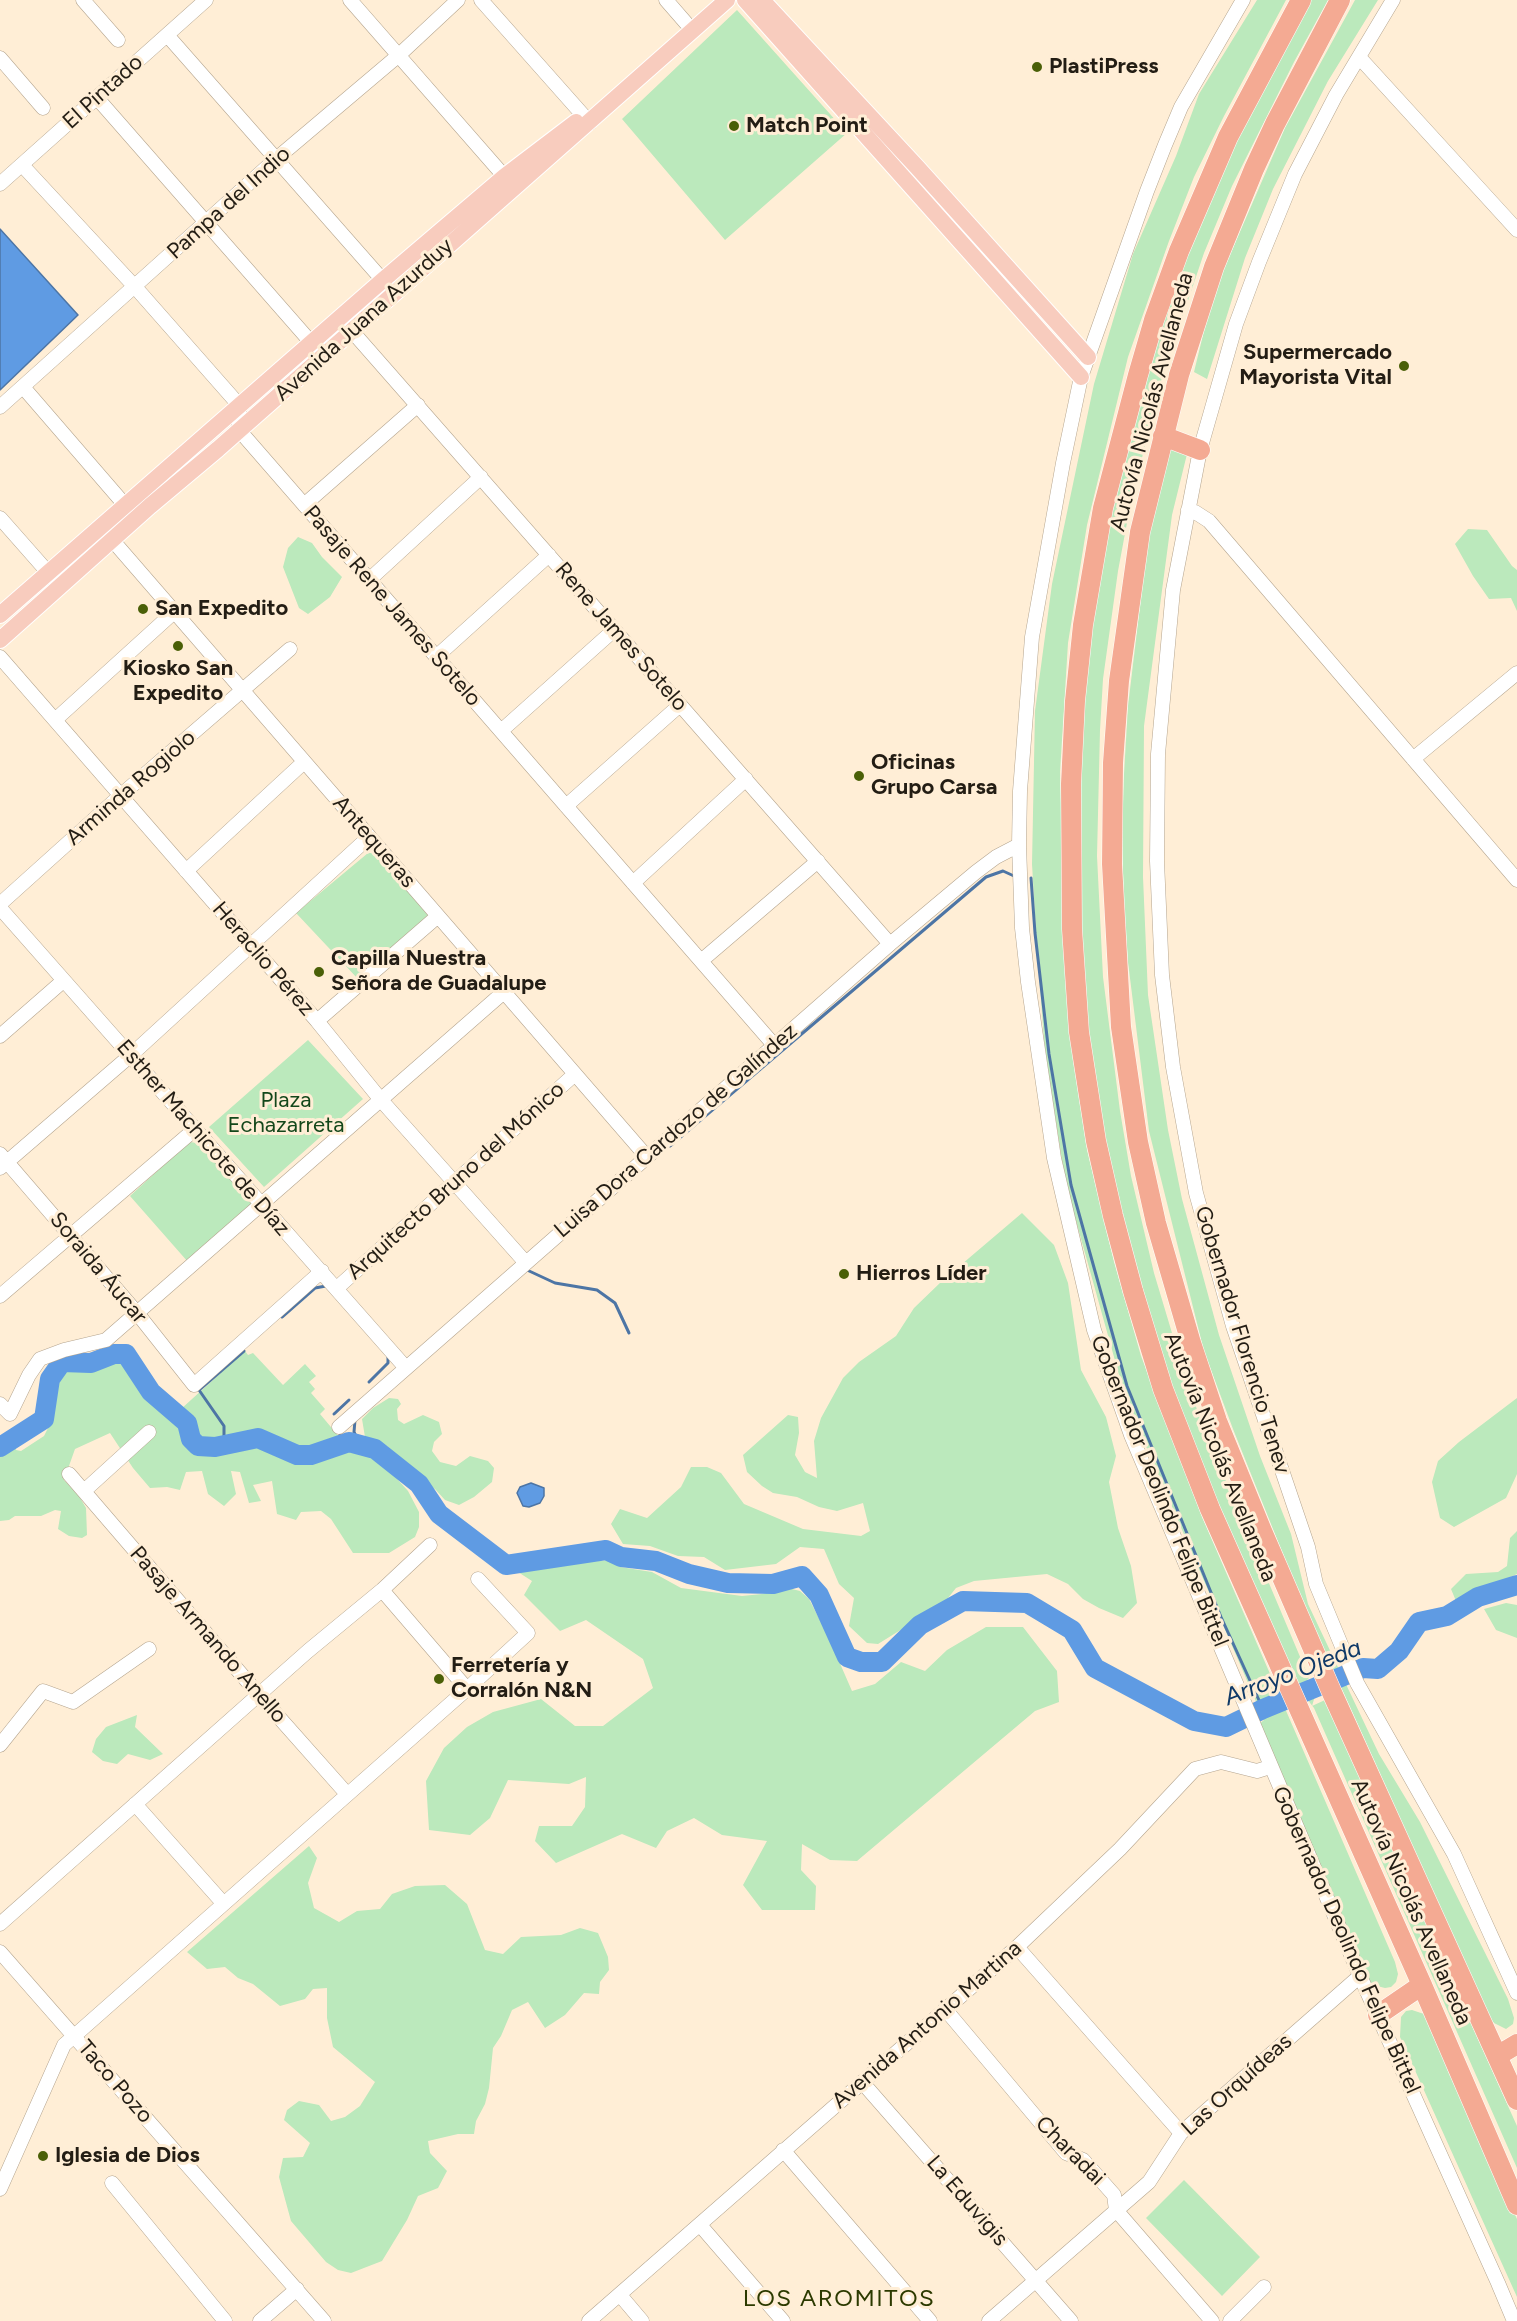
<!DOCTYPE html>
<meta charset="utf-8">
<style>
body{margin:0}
canvas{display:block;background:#ffeed6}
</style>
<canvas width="1517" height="2321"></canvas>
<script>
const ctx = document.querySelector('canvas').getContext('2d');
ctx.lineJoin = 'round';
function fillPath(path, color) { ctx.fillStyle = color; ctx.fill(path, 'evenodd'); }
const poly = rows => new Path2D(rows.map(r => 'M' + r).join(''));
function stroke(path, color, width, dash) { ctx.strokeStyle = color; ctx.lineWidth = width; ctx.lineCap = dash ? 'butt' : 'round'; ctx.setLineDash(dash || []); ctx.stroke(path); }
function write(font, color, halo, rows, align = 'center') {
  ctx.font = font + ' Figtree,sans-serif'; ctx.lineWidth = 6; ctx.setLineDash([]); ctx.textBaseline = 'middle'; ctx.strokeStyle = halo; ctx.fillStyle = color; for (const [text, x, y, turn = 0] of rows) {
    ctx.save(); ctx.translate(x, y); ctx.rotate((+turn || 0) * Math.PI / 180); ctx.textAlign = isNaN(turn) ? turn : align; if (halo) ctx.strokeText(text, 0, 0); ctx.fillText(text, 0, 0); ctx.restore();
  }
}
fillPath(poly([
 [1257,0,1286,0,1224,116,1194,177,1169,241,1128,357,1087,525,1068,643,1060,772,1067,998,1073,1059,1087,1150,1114,1262,1141,1356,1202,1517,1395,1962,1398,1974,1396,1982,1391,1987,1385,1988,1373,1985,1367,1978,1258,1725,1264,1720,1126,1400,1066,1185,1045,1054,1036,932,1032,864,1035,711,1052,584,1094,384,1133,254,1176,156,1199,94],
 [1309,0,1328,0,1294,62,1232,186,1204,253,1159,387,1129,512,1118,571,1103,679,1100,730,1097,856,1103,977,1120,1111,1131,1176,1154,1273,1181,1363,1203,1427,1309,1678,1307,1680,1315,1696,1312,1706,1325,1700,1517,2126,1517,2168,1314,1708,1296,1685,1291,1687,1182,1417,1147,1312,1105,1149,1092,1069,1084,987,1077,848,1082,704,1102,550,1152,345,1216,176],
 [1355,0,1378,0,1328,81,1273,189,1245,258,1207,379,1194,372,1213,294,1285,128],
 [737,10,847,133,725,240,622,119],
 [1173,441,1188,450,1172,515,1144,726,1143,877,1148,995,1168,1130,1182,1199,1219,1335,1260,1456,1291,1534,1308,1604,1379,1754,1420,1822,1508,1999,1514,2018,1513,2024,1506,2029,1494,2023,1489,2017,1340,1685,1332,1668,1329,1669,1233,1429,1204,1351,1149,1131,1128,962,1124,905,1122,833,1124,774,1128,706,1147,548,1155,502],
 [1468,529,1487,530,1512,566,1517,570,1517,611,1511,598,1489,599,1473,576,1455,544],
 [298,537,312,543,322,557,342,577,330,597,308,614,299,608,283,567,288,548],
 [368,853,374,853,428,911,428,919,358,979,296,913],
 [308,1040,363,1099,264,1187,209,1127],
 [189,1142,198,1143,251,1201,251,1208,188,1262,130,1196],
 [1022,1213,1054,1245,1068,1283,1081,1370,1106,1417,1116,1456,1109,1482,1118,1528,1131,1566,1137,1603,1123,1618,1099,1608,1083,1599,1068,1584,1047,1574,974,1581,956,1588,944,1603,878,1644,867,1643,849,1626,854,1598,839,1584,824,1549,800,1547,776,1564,725,1570,704,1557,678,1556,650,1546,623,1544,611,1524,620,1509,647,1518,681,1487,691,1467,707,1467,721,1473,744,1504,803,1529,861,1536,870,1531,863,1503,837,1511,819,1507,797,1497,773,1493,762,1486,747,1472,743,1455,788,1415,798,1417,799,1433,795,1455,805,1472,817,1478,814,1441,821,1418,843,1378,859,1362,896,1336,914,1308,942,1281],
 [245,1351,248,1355,253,1353,283,1385,305,1364,316,1376,309,1382,315,1389,311,1393,325,1409,320,1414,341,1439,318,1448,292,1448,258,1433,198,1443,181,1409],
 [124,1355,129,1359,139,1380,152,1397,186,1426,188,1438,199,1451,224,1450,248,1442,263,1444,296,1458,317,1461,334,1452,355,1448,374,1459,390,1471,408,1491,419,1512,419,1527,415,1537,389,1553,353,1553,331,1519,321,1511,301,1512,296,1520,277,1514,272,1481,253,1485,261,1501,249,1503,240,1472,231,1471,236,1494,224,1506,208,1494,202,1471,186,1472,180,1490,167,1487,150,1488,133,1468,110,1433,75,1449,64,1480,79,1496,86,1508,87,1535,82,1538,69,1536,58,1529,61,1511,55,1510,41,1516,15,1516,9,1520,0,1521,0,1454,14,1443,16,1450,21,1451,44,1436,52,1420,56,1378,65,1369,88,1369],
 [389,1398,398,1399,401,1404,397,1409,398,1420,404,1424,423,1415,439,1422,442,1434,434,1442,432,1451,440,1462,456,1466,470,1456,488,1461,494,1468,492,1482,474,1497,459,1505,445,1500,435,1489,419,1479,387,1446,365,1437,362,1419,373,1408],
 [1517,1398,1517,1474,1506,1498,1454,1527,1440,1518,1432,1482,1438,1461,1459,1442],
 [1517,1531,1517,1574,1456,1601,1451,1589,1466,1574,1498,1572,1507,1566,1510,1538],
 [612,1560,620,1567,652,1572,681,1588,742,1596,762,1594,788,1588,800,1591,809,1599,828,1636,852,1691,875,1684,901,1662,925,1671,947,1650,986,1627,1023,1627,1057,1671,1059,1702,1035,1711,857,1861,830,1860,802,1844,801,1870,816,1886,815,1910,762,1910,743,1885,767,1841,722,1835,694,1818,667,1831,656,1848,622,1834,556,1863,535,1841,539,1826,572,1826,585,1807,586,1777,569,1784,508,1780,490,1818,470,1835,429,1830,426,1781,444,1748,467,1727,493,1712,541,1699,575,1726,603,1726,653,1688,643,1659,586,1620,560,1631,524,1595,532,1581,518,1572,525,1568,546,1565],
 [1506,1603,1517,1605,1517,1638,1496,1630,1484,1609],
 [137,1715,135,1727,163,1754,150,1760,128,1754,117,1764,103,1761,92,1752,96,1739,106,1727],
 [309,1846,317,1858,308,1883,314,1908,339,1922,357,1911,380,1909,392,1894,415,1886,445,1885,467,1904,485,1950,503,1954,521,1937,561,1935,580,1928,598,1933,608,1957,609,1970,600,1982,599,1994,584,1993,565,2015,545,2028,528,2002,512,2010,501,2036,493,2048,489,2088,485,2104,476,2121,474,2134,458,2134,428,2141,430,2153,447,2171,438,2188,418,2196,407,2220,382,2261,351,2273,338,2270,326,2262,291,2221,279,2177,283,2158,303,2157,310,2143,284,2120,287,2110,299,2101,319,2105,331,2121,345,2117,360,2106,375,2082,333,2047,327,2018,327,1988,313,1989,305,1999,280,2006,253,1984,238,1978,225,1967,207,1969,187,1952],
 [1412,2010,1424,2014,1429,2022,1448,2071,1517,2219,1517,2297,1400,2037,1401,2017,1406,2011],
 [1184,2180,1260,2257,1222,2296,1146,2218]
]), '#bbe9bc');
const water = poly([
 [0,229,78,315,0,390,0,229],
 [531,1483,544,1488,544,1496,540,1503,529,1507,523,1506,517,1493,520,1487,531,1483]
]);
fillPath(water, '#5f9be3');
stroke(water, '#4d75a5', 1.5);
stroke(poly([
 [1031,878,1035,933,1049,1054,1071,1185,1127,1386,1221,1617,1263,1709],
 [670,1146,986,877,1003,871,1014,876],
 [527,1270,555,1283,597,1290,615,1303,629,1333],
 [282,1317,315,1288,326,1286,328,1288],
 [369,1382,388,1363,388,1357],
 [334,1414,349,1400],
 [355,1420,354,1432,360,1445],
 [339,1432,345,1443],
 [224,1445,224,1426,199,1390,244,1351]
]), '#4d75a5', 3);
stroke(poly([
 [0,1447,44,1419,50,1379,62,1362,91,1363,114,1354,126,1354,151,1392,187,1423,191,1439,198,1446,215,1447,258,1438,297,1455,311,1455,349,1442,375,1449,419,1484,439,1514,506,1565,606,1550,621,1557,656,1561,689,1574,728,1583,773,1584,802,1576,819,1595,847,1657,861,1662,882,1662,920,1625,963,1601,1027,1603,1072,1630,1095,1668,1194,1721,1226,1727,1263,1709,1363,1668,1378,1669,1399,1651,1419,1622,1447,1616,1478,1597,1517,1585]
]), '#5f9be3', 20);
const minor = poly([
 [83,0,118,40],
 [350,0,511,184],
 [481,0,590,123],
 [666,0,686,23],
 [1243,0,1181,107,1165,145,1147,191,1081,377,1063,463,1032,637,1020,791,1019,845,1022,928,1028,982,1054,1158,1094,1330,1131,1435,1360,1976,1498,2283,1514,2321],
 [1393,0,1336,95,1295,174,1259,262,1236,324,1200,450,1173,590,1158,754,1157,861,1162,975,1173,1067,1196,1193,1233,1326,1308,1547,1316,1584,1357,1683,1454,1854,1517,1993],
 [167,35,394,293],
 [1359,57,1517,230],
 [0,58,43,108],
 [97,98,323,356],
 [22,165,136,288,239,405,239,430,774,1045],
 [0,184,206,0],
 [351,330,890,944],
 [23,387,131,512],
 [0,407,276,159,399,55,458,0],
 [304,505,418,405],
 [1188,510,1195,512,1209,521,1517,880],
 [0,518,60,586],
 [101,527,647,1157],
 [369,580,481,477],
 [0,657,317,1021,381,1100,526,1263],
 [436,657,549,555],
 [55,720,174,612],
 [501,731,614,630],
 [1413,759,1517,673],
 [566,806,680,705],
 [186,871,304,762],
 [633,883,746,779],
 [0,904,120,796,290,649],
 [0,908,406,1368],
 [701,961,818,861],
 [317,1021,438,916],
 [0,1036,63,981],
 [0,1154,137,1313,194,1385,322,1271],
 [0,1168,131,1055,369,837],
 [337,1288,575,1074],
 [0,1296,194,1130],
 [0,1404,10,1414,29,1375,40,1359,64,1350,106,1340,505,991],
 [339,1427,890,944,976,872,996,857,1019,845],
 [69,1474,260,1696,347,1794],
 [84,1491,149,1432],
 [382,1590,467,1689],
 [0,1745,43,1691,73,1702,149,1649],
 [135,1804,223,1903],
 [0,1924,308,1651,382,1590,430,1545],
 [1017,1947,1181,2133],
 [0,1952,324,2321],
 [945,2009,1066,2153,1083,2160,1114,2195,1116,2210,1212,2321],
 [862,2082,1071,2321],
 [783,2150,930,2321],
 [112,2183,225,2321],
 [0,2189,64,2045,467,1689,528,1633,478,1579],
 [700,2225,783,2321],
 [620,2295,642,2321],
 [260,2321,297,2289],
 [589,2321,1017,1947,1120,1849,1195,1769,1221,1762,1257,1771,1270,1767],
 [989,2321,1149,2182,1181,2133,1360,1976],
 [1230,2321,1264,2287]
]);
const major = poly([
 [745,0,1081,377],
 [762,0,917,167,1088,357],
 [0,615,383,280,505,176,576,122],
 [0,640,150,506,218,449,727,0]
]);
const highway = poly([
 [1301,0,1228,137,1179,251,1154,320,1138,375,1103,508,1083,625,1075,701,1071,784,1072,929,1079,1032,1096,1141,1113,1216,1133,1291,1163,1389,1210,1509,1422,1985,1517,2205],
 [1340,0,1275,124,1254,169,1214,267,1179,375,1140,532,1119,681,1113,763,1112,864,1121,1027,1138,1142,1156,1223,1191,1343,1217,1421,1262,1531,1333,1695,1517,2100],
 [1163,436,1200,450],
 [1378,2015,1422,1985],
 [1497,2056,1517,2044]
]);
stroke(minor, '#b5a58f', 15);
stroke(major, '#fff', 18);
stroke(highway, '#fff', 21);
stroke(minor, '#fff', 14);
stroke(major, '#f8ccbe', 16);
stroke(highway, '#f4aa93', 20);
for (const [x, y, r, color] of [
 [1037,67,6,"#4a5f07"],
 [734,126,6,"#4a5f07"],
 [1404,366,6,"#4a5f07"],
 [143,609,6,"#4a5f07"],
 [178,646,6,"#4a5f07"],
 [859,776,6,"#4a5f07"],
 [319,972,6,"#4a5f07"],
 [844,1274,6,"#4a5f07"],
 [439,1679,6,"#4a5f07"],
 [43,2156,6,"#4a5f07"]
]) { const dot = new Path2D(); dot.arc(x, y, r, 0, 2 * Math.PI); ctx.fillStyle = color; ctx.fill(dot); stroke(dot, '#ffeed6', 2); }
write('bold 22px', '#231d14', '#ffeed6', [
 ["PlastiPress",1049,67],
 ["Match Point",746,126],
 ["Supermercado",1392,353,"right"],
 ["Mayorista Vital",1392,378,"right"],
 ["San Expedito",155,609],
 ["Kiosko San",178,669,"center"],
 ["Expedito",178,694,"center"],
 ["Oficinas",871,763],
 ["Grupo Carsa",871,788],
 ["Capilla Nuestra",331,959],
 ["Señora de Guadalupe",331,984],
 ["Hierros Líder",856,1274],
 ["Ferretería y",451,1666],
 ["Corralón N&N",451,1691],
 ["Iglesia de Dios",55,2156]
], 'left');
write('22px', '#231d14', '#ffeed6', [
 ["El Pintado",103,92,-42],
 ["Pampa del Indio",229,203,-42],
 ["Avenida Juana Azurduy",364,320,-42],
 ["Autovía Nicolás Avellaneda",1152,402,-75],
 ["Pasaje Rene James Sotelo",392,606,49],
 ["Rene James Sotelo",621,637,49],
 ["Arminda Rogiolo",131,788,-41],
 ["Antequeras",374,842,49],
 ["Heraclio Pérez",263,959,49],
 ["Luisa Dora Cardozo de Galíndez",676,1131,-41],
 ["Esther Machicote de Díaz",203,1138,49],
 ["Arquitecto Bruno del Mónico",456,1181,-42],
 ["Soraida Áucar",98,1268,50],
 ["Gobernador Florencio Tenev",1242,1340,73],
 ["Autovía Nicolás Avellaneda",1220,1457,68],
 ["Gobernador Deolindo Felipe Bittel",1159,1491,68],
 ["Pasaje Armando Anello",208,1635,49],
 ["Autovía Nicolás Avellaneda",1411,1902,66],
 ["Gobernador Deolindo Felipe Bittel",1346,1940,66],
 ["Avenida Antonio Martina",927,2025,-41],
 ["Taco Pozo",115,2082,49],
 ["Las Orquídeas",1237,2085,-42],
 ["Charadai",1070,2151,45],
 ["La Eduvigis",967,2201,49]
]);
write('22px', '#13471a', '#ffeed6', [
 ["Plaza",286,1101],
 ["Echazarreta",286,1126]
]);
write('italic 24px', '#0f3967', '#ffeed6', [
 ["Arroyo Ojeda",1293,1673,-21]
]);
ctx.letterSpacing = '1.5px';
write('24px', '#2c3a00', '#ffeed6', [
 ["LOS AROMITOS",839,2299]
]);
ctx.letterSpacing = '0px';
</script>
